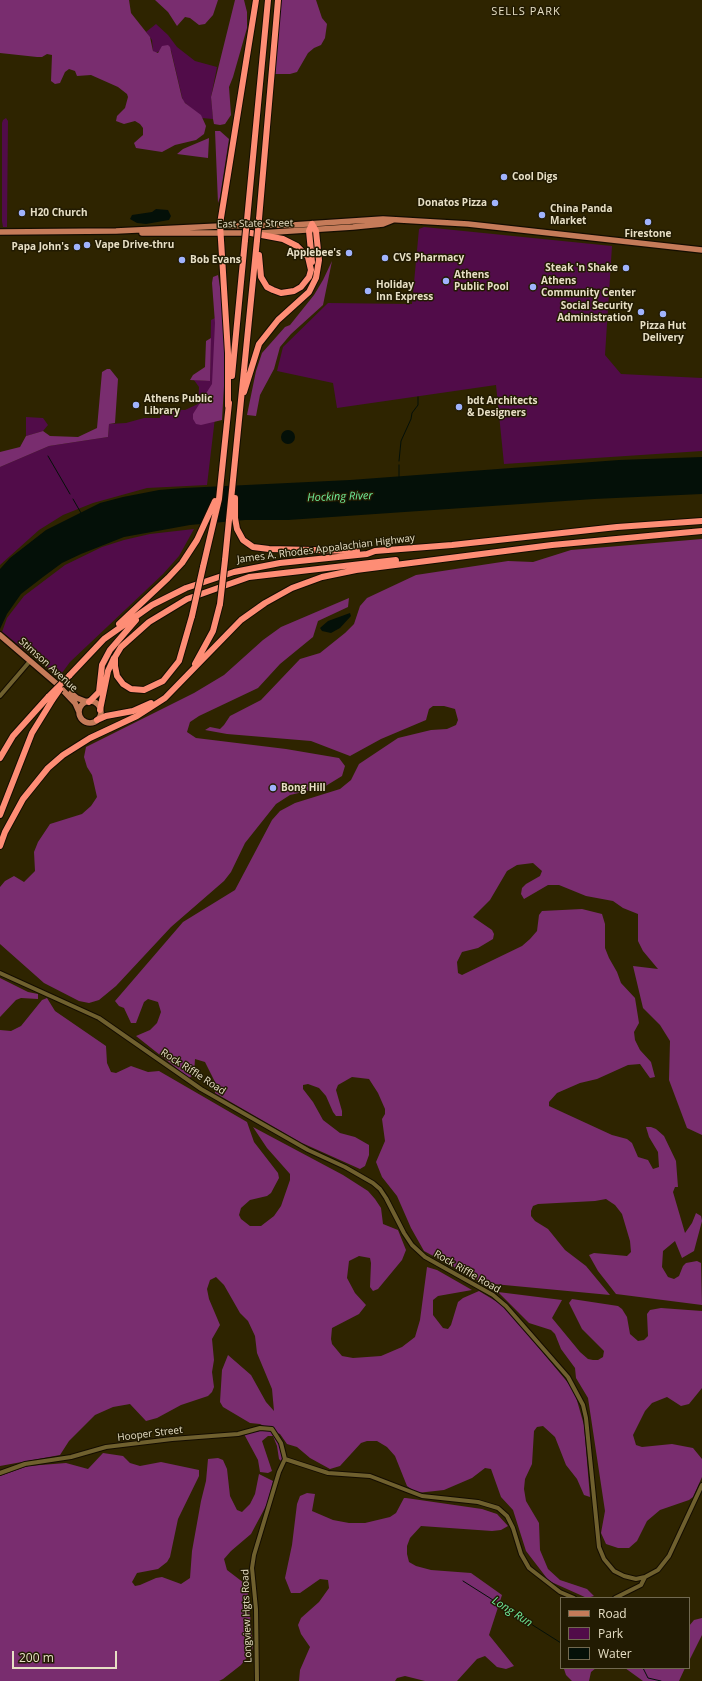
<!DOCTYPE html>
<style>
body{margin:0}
#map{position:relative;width:702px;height:1681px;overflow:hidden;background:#2e2400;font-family:"Open Sans",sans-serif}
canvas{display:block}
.legend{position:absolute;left:560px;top:1597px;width:130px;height:72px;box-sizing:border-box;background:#221b02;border:1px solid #716950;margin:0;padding:5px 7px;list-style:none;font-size:12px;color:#e7dfc5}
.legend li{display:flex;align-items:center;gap:8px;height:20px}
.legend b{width:20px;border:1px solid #716950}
.scale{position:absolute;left:12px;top:1651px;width:105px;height:18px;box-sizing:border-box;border:2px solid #e7dfc5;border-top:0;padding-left:5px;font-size:12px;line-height:14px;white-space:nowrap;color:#e7dfc5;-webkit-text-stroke:3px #221b02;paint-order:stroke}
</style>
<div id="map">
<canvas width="702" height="1681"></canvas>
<ul class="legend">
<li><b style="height:5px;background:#c57b59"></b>Road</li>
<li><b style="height:11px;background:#510c49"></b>Park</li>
<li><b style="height:11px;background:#041008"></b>Water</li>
</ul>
<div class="scale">200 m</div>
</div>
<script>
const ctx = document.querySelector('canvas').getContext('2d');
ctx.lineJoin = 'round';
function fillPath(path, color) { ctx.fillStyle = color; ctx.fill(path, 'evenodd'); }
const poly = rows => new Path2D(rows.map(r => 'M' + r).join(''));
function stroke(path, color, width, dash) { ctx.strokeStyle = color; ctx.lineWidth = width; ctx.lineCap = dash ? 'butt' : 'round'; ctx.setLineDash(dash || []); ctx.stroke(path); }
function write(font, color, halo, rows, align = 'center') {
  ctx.font = font + ' "Open Sans",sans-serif'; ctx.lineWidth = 3; ctx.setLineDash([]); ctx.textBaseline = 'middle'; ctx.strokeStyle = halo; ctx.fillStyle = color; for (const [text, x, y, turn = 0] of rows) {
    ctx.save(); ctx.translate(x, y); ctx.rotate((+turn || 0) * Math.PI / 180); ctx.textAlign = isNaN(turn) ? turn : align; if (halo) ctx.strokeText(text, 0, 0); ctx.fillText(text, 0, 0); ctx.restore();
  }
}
fillPath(poly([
 [156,24,168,35,177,47,195,61,217,67,211,97,213,119,202,118,183,101,171,50,160,51,155,53,153,51,152,40,146,32],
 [6,118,8,121,7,227,3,227,2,221,2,123,3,120],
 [424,227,612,246,605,355,621,374,702,378,702,451,504,464,496,385,337,408,333,383,277,371,283,347,328,303,412,304,419,229],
 [215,318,219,384,207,485,147,488,93,503,63,515,39,530,0,565,0,467,49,446,108,437,109,424,126,423,144,418,160,418,162,409,185,410,198,404,199,387,194,380,210,381,211,320],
 [26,417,43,418,48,425,43,431,26,436],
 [194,529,179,556,163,574,70,662,59,677,2,632,7,618,24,596,65,565,102,547,124,540,150,534]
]), '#510c49');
fillPath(poly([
 [0,0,129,0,131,13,150,37,153,51,158,53,162,46,168,45,170,47,182,98,185,103,201,115,206,126,204,134,196,140,175,145,162,152,136,148,134,143,143,135,143,128,140,124,135,121,124,124,116,121,117,116,125,108,128,97,127,94,118,87,91,75,77,76,75,71,69,69,65,72,60,83,55,84,51,81,52,55,47,54,42,57,37,57,0,53],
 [155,0,218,0,213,15,205,24,199,25,190,18,185,17,177,26,168,12],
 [235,0,244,0,247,12,247,28,233,77,229,87,231,115,225,124,220,125,214,124,213,119,211,97],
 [281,0,316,0,322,18,327,24,325,38,321,45,314,48,308,53,297,72,290,74,275,74],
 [215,131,220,131,229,139,220,197,218,203],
 [209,138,208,158,177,154,183,149],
 [332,261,323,305,291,334,280,347,274,369,260,395,256,416,247,415,256,371,262,353,285,327,290,325,314,295,323,280],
 [218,275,223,304,225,369,222,420,201,425,196,424,193,419,193,414,212,384,215,323,212,283,213,277],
 [211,338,210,381,190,380,193,375,205,367,206,341],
 [107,369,110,369,118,379,115,423,109,424,108,437,49,446,0,467,0,452,20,447,26,436,43,431,50,436,78,437,97,428,102,372],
 [702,539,702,1135,687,1128,669,1080,670,1041,660,1025,643,1008,633,966,658,969,643,951,638,941,638,914,623,908,613,901,586,896,559,885,548,885,524,899,521,894,522,888,526,884,540,876,542,871,533,863,517,865,507,871,490,900,473,917,492,930,494,934,493,939,478,948,462,952,457,962,458,973,462,975,522,946,530,939,537,931,539,915,542,911,582,909,602,914,605,924,605,948,609,958,617,972,621,983,635,998,639,1023,634,1032,635,1040,640,1050,651,1062,655,1077,650,1078,640,1064,628,1065,597,1079,580,1083,557,1093,549,1102,549,1106,612,1135,627,1139,632,1143,638,1157,648,1160,653,1169,659,1167,658,1152,649,1137,646,1127,651,1127,656,1129,664,1136,676,1161,678,1187,675,1187,673,1192,685,1233,692,1223,696,1213,701,1216,702,1221,694,1251,682,1258,675,1241,663,1251,662,1267,668,1277,674,1279,679,1276,683,1266,686,1263,697,1261,701,1263,702,1305,616,1294,598,1271,589,1255,594,1253,627,1256,631,1252,630,1241,622,1214,615,1205,606,1199,595,1201,538,1204,533,1206,531,1211,531,1216,535,1221,548,1229,565,1250,586,1266,610,1295,483,1283,424,1251,411,1228,397,1196,382,1177,376,1162,385,1141,382,1119,385,1114,385,1109,378,1093,369,1079,352,1077,338,1085,336,1090,342,1111,342,1116,336,1116,333,1112,326,1096,319,1088,308,1084,303,1085,303,1089,313,1102,323,1120,340,1133,355,1137,369,1145,369,1155,365,1166,360,1169,302,1143,215,1093,215,1082,205,1062,195,1059,194,1075,189,1078,136,1036,150,1030,157,1023,161,1012,158,1002,148,999,144,1002,136,1023,131,1023,124,1008,119,1006,115,1001,183,922,235,890,272,820,280,811,295,803,340,789,351,780,359,764,398,738,431,730,447,729,456,725,458,720,455,709,444,706,433,706,429,709,426,720,381,739,350,756,311,741,227,734,205,730,210,727,220,729,224,725,230,716,261,700,300,659,320,653,345,633,354,624,360,606,367,598,416,575,508,561,533,562,571,550],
 [349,598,348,607,318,621,313,637,280,664,258,688,199,716,190,722,187,732,196,738,286,749,339,758,345,766,342,776,324,787,290,795,276,804,245,843,231,872,224,881,171,927,116,986,99,1000,89,1003,79,1001,44,983,0,944,0,887,5,881,14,876,24,882,35,871,34,852,38,842,50,824,82,814,91,806,97,797,92,775,87,767,84,757,86,747,194,693,224,675,263,640,281,627],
 [0,978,28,992,38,994,38,999,21,998,16,1000,0,1017],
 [47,998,55,1011,106,1046,107,1063,111,1072,116,1073,131,1066,148,1072,159,1071,247,1122,254,1142,278,1173,279,1178,271,1193,267,1196,250,1200,241,1208,239,1215,241,1219,250,1226,261,1226,274,1216,281,1206,290,1180,290,1174,267,1148,253,1127,343,1175,368,1191,375,1199,381,1208,383,1224,398,1230,406,1250,402,1260,378,1289,373,1291,370,1287,371,1263,370,1258,359,1256,349,1261,347,1278,355,1293,366,1305,359,1314,332,1328,331,1339,332,1344,342,1356,353,1358,381,1356,402,1347,415,1337,420,1320,427,1267,437,1270,472,1290,438,1296,433,1300,433,1315,443,1328,448,1329,451,1325,458,1302,463,1298,479,1291,504,1306,574,1390,584,1425,590,1497,584,1495,577,1479,566,1465,555,1437,543,1426,537,1427,534,1431,532,1464,525,1479,524,1489,526,1501,539,1523,540,1550,548,1569,560,1580,587,1589,594,1596,587,1598,549,1581,526,1551,513,1510,501,1497,491,1469,485,1468,472,1478,444,1490,417,1493,407,1486,395,1456,387,1447,377,1441,367,1441,361,1443,340,1466,330,1469,310,1458,297,1447,287,1444,280,1434,272,1431,281,1446,283,1458,281,1461,279,1459,277,1446,273,1436,268,1436,262,1441,272,1471,268,1473,260,1472,258,1460,244,1434,270,1429,260,1424,250,1423,223,1407,220,1402,222,1370,228,1355,251,1375,266,1402,274,1411,272,1389,257,1353,255,1336,248,1321,240,1313,224,1285,216,1277,210,1280,207,1289,209,1299,220,1325,212,1339,214,1360,212,1372,214,1387,212,1392,208,1396,181,1405,157,1418,146,1421,130,1404,113,1407,95,1415,69,1441,60,1455,0,1466,0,1030,11,1031,21,1026,42,1000],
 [498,1292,562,1300,552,1318,580,1352,588,1359,593,1360,598,1360,603,1357,604,1351,582,1329,569,1303,572,1299,618,1306,622,1309,627,1317,630,1334,638,1341,644,1340,648,1336,647,1314,650,1310,661,1308,702,1311,702,1388,689,1404,681,1406,667,1397,652,1403,645,1411,633,1435,636,1445,642,1447,672,1444,693,1448,702,1459,702,1477,693,1497,689,1500,660,1510,647,1521,637,1541,629,1548,618,1548,606,1544,601,1533,605,1511,588,1398,576,1378,575,1368,561,1349,555,1334,551,1330,529,1323],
 [103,1453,123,1456,130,1463,140,1466,161,1462,199,1470,199,1476,178,1519,170,1557,167,1562,158,1569,137,1573,132,1582,135,1586,140,1585,156,1578,162,1577,181,1584,190,1578,192,1551,201,1501,206,1481,208,1459,218,1458,223,1460,227,1469,230,1496,237,1510,242,1512,250,1504,255,1494,259,1474,273,1481,267,1504,251,1534,231,1551,224,1559,227,1570,244,1583,247,1583,253,1646,252,1651,241,1665,223,1679,219,1681,0,1681,0,1476,28,1466,66,1463,88,1469],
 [307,1493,315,1494,312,1511,333,1520,349,1523,365,1523,390,1517,396,1513,404,1498,406,1498,482,1509,497,1514,508,1526,501,1530,492,1531,421,1526,410,1538,407,1546,407,1554,409,1562,416,1566,431,1570,471,1573,502,1595,489,1635,514,1666,506,1669,497,1667,485,1656,477,1659,457,1681,425,1681,405,1676,397,1678,395,1681,299,1681,300,1670,310,1647,301,1634,298,1625,301,1618,319,1602,329,1588,328,1580,320,1579,300,1593,291,1593,285,1578,292,1545,297,1504,300,1496],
 [702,1618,702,1635,689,1661,689,1626,694,1620],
 [596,1668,591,1672,589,1681,572,1681,566,1675,564,1669],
 [625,1668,685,1668,679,1681,643,1681]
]), '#792d6f');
fillPath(poly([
 [156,209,168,210,171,216,169,220,146,224,137,223,130,219,132,215,152,212],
 '281 437a7 7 0 1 1 14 0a7 7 0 1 1-14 0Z',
 [702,457,702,494,594,499,288,520,245,520,190,525,124,537,81,554,62,563,43,577,21,594,7,614,0,629,0,569,10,558,46,530,100,503,123,497,159,490,184,488,350,480,619,460],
 [350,613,351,616,340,628,331,633,322,631,320,628,328,621]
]), '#041008');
stroke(poly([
 [48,456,70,494],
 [399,461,401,441,411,419,412,413,418,405,418,397],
 [399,465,399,477],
 [73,499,81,513],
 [463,1581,561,1643],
 [643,1668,648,1678,661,1681]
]), '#041008', 1);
const minor = poly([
 [0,696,30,661],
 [0,973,99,1018,201,1089,308,1150,345,1167,373,1183,380,1189,386,1198,404,1233,412,1245,425,1257,493,1295,506,1306,568,1377,583,1405,586,1418,599,1547,604,1559,614,1571,624,1576,636,1579,645,1577,658,1570,669,1556,702,1485],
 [285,1459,328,1473,370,1476,422,1496,478,1502,498,1508,507,1516,513,1528,521,1554,529,1568,560,1592,574,1598],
 [0,1473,25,1464,71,1457,106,1447,172,1439,238,1434,260,1428,272,1429,281,1443,285,1459],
 [615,1598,641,1585,645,1577],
 [257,1681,256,1609,252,1568,254,1555,279,1472,285,1459]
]);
const major = poly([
 [0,232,116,231,220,226,292,225,383,219,468,224,702,250],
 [142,233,250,233],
 [260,233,353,227,383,224,393,220],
 [0,635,57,684,75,703,79,712],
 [71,693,77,698,87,702],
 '79 712a11 11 0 1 1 22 0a11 11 0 1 1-22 0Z'
]);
const highway = poly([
 [259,219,278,0],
 [247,220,268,0],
 [251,233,283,239,297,246,308,257,311,270,309,277,301,287,294,291,281,293,273,290,267,287,261,277,259,255],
 [312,262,309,231,312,224],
 [232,376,245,240],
 [244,392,259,344,278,320,309,292,316,278,319,260,316,231,312,224],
 [228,406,228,353,220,224,256,0],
 [235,498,235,518,237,529,243,540,253,547,269,549,357,551],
 [225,560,257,240],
 [203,567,219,499,229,403],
 [192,616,179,661,163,681,144,690,131,689,123,684,117,676,115,666,115,657,121,647,149,622,187,599,249,577,396,560],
 [119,624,168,578,182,563,197,540,215,501],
 [195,664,213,631,220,604],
 [69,676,104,639,152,605,186,588,234,572,280,563,367,554,375,551,452,545,617,527,702,521],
 [89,702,99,692,102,665,110,650,136,620],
 [100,710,108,671,114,658],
 [97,720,106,716,133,711,151,703],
 [0,758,13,736,49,696],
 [0,815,32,733,53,699],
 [0,846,5,832,23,799,48,768,63,755,90,738,137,716,165,698,241,620,265,603,292,588,322,577,356,570,552,545,702,531]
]);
stroke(minor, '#140d00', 6);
stroke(major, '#140d00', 8);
stroke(highway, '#140d00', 8);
stroke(minor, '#6f602e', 4);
stroke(major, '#c57b59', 5.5);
stroke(highway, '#fe8d75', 6);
const highwayBridge = poly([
 [245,240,247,220],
 [257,240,259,219],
 [220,604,225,560],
 [192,616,203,567],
 [49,696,69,676],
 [53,699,60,689]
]);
stroke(highwayBridge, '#140d00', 8, []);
stroke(highwayBridge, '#fe8d75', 6);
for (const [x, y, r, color] of [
 [504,177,4,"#a0b3fd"],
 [495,203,4,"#a0b3fd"],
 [22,213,4,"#a0b3fd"],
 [542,215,4,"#a0b3fd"],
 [648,222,4,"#a0b3fd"],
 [87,245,4,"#a0b3fd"],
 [77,247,4,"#a0b3fd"],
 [349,253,4,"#a0b3fd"],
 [385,258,4,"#a0b3fd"],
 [182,260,4,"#a0b3fd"],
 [626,268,4,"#a0b3fd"],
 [446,281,4,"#a0b3fd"],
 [533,287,4,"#a0b3fd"],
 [368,291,4,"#a0b3fd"],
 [641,312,4,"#a0b3fd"],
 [663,314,4,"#a0b3fd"],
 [136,405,4,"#a0b3fd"],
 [459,407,4,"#a0b3fd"],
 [273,788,4,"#a0b3fd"]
]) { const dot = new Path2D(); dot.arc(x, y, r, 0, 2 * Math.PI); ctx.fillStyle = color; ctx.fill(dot); stroke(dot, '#221b02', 1.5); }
write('bold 10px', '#e7dfc5', '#221b02', [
 ["Cool Digs",512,177],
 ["Donatos Pizza",487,203,"right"],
 ["China Panda",550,209],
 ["Market",550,221],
 ["H20 Church",30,213],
 ["Firestone",648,234,"center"],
 ["Vape Drive-thru",95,245],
 ["Papa John's",69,247,"right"],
 ["Applebee's",341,253,"right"],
 ["CVS Pharmacy",393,258],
 ["Bob Evans",190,260],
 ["Steak 'n Shake",618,268,"right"],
 ["Athens",454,275],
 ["Public Pool",454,287],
 ["Athens",541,281],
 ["Community Center",541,293],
 ["Holiday",376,285],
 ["Inn Express",376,297],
 ["Social Security",633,306,"right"],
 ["Administration",633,318,"right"],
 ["Pizza Hut",663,326,"center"],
 ["Delivery",663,338,"center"],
 ["Athens Public",144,399],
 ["Library",144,411],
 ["bdt Architects",467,401],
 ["& Designers",467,413],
 ["Bong Hill",281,788]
], 'left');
write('10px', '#e7dfc5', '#221b02', [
 ["East State Street",255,224,-1],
 ["James A. Rhodes Appalachian Highway",326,549,-7],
 ["Stimson Avenue",48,665,42],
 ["Rock Riffle Road",193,1072,33],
 ["Rock Riffle Road",467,1272,30],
 ["Hooper Street",150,1434,-7],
 ["Longview Hgts Road",247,1616,-92]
]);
ctx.letterSpacing = '1px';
write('11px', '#e7dfc5', '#221b02', [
 ["SELLS PARK",526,12]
]);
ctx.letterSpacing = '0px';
write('italic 11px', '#70f09d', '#221b02', [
 ["Hocking River",340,497,-2],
 ["Long Run",512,1612,33]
]);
</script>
